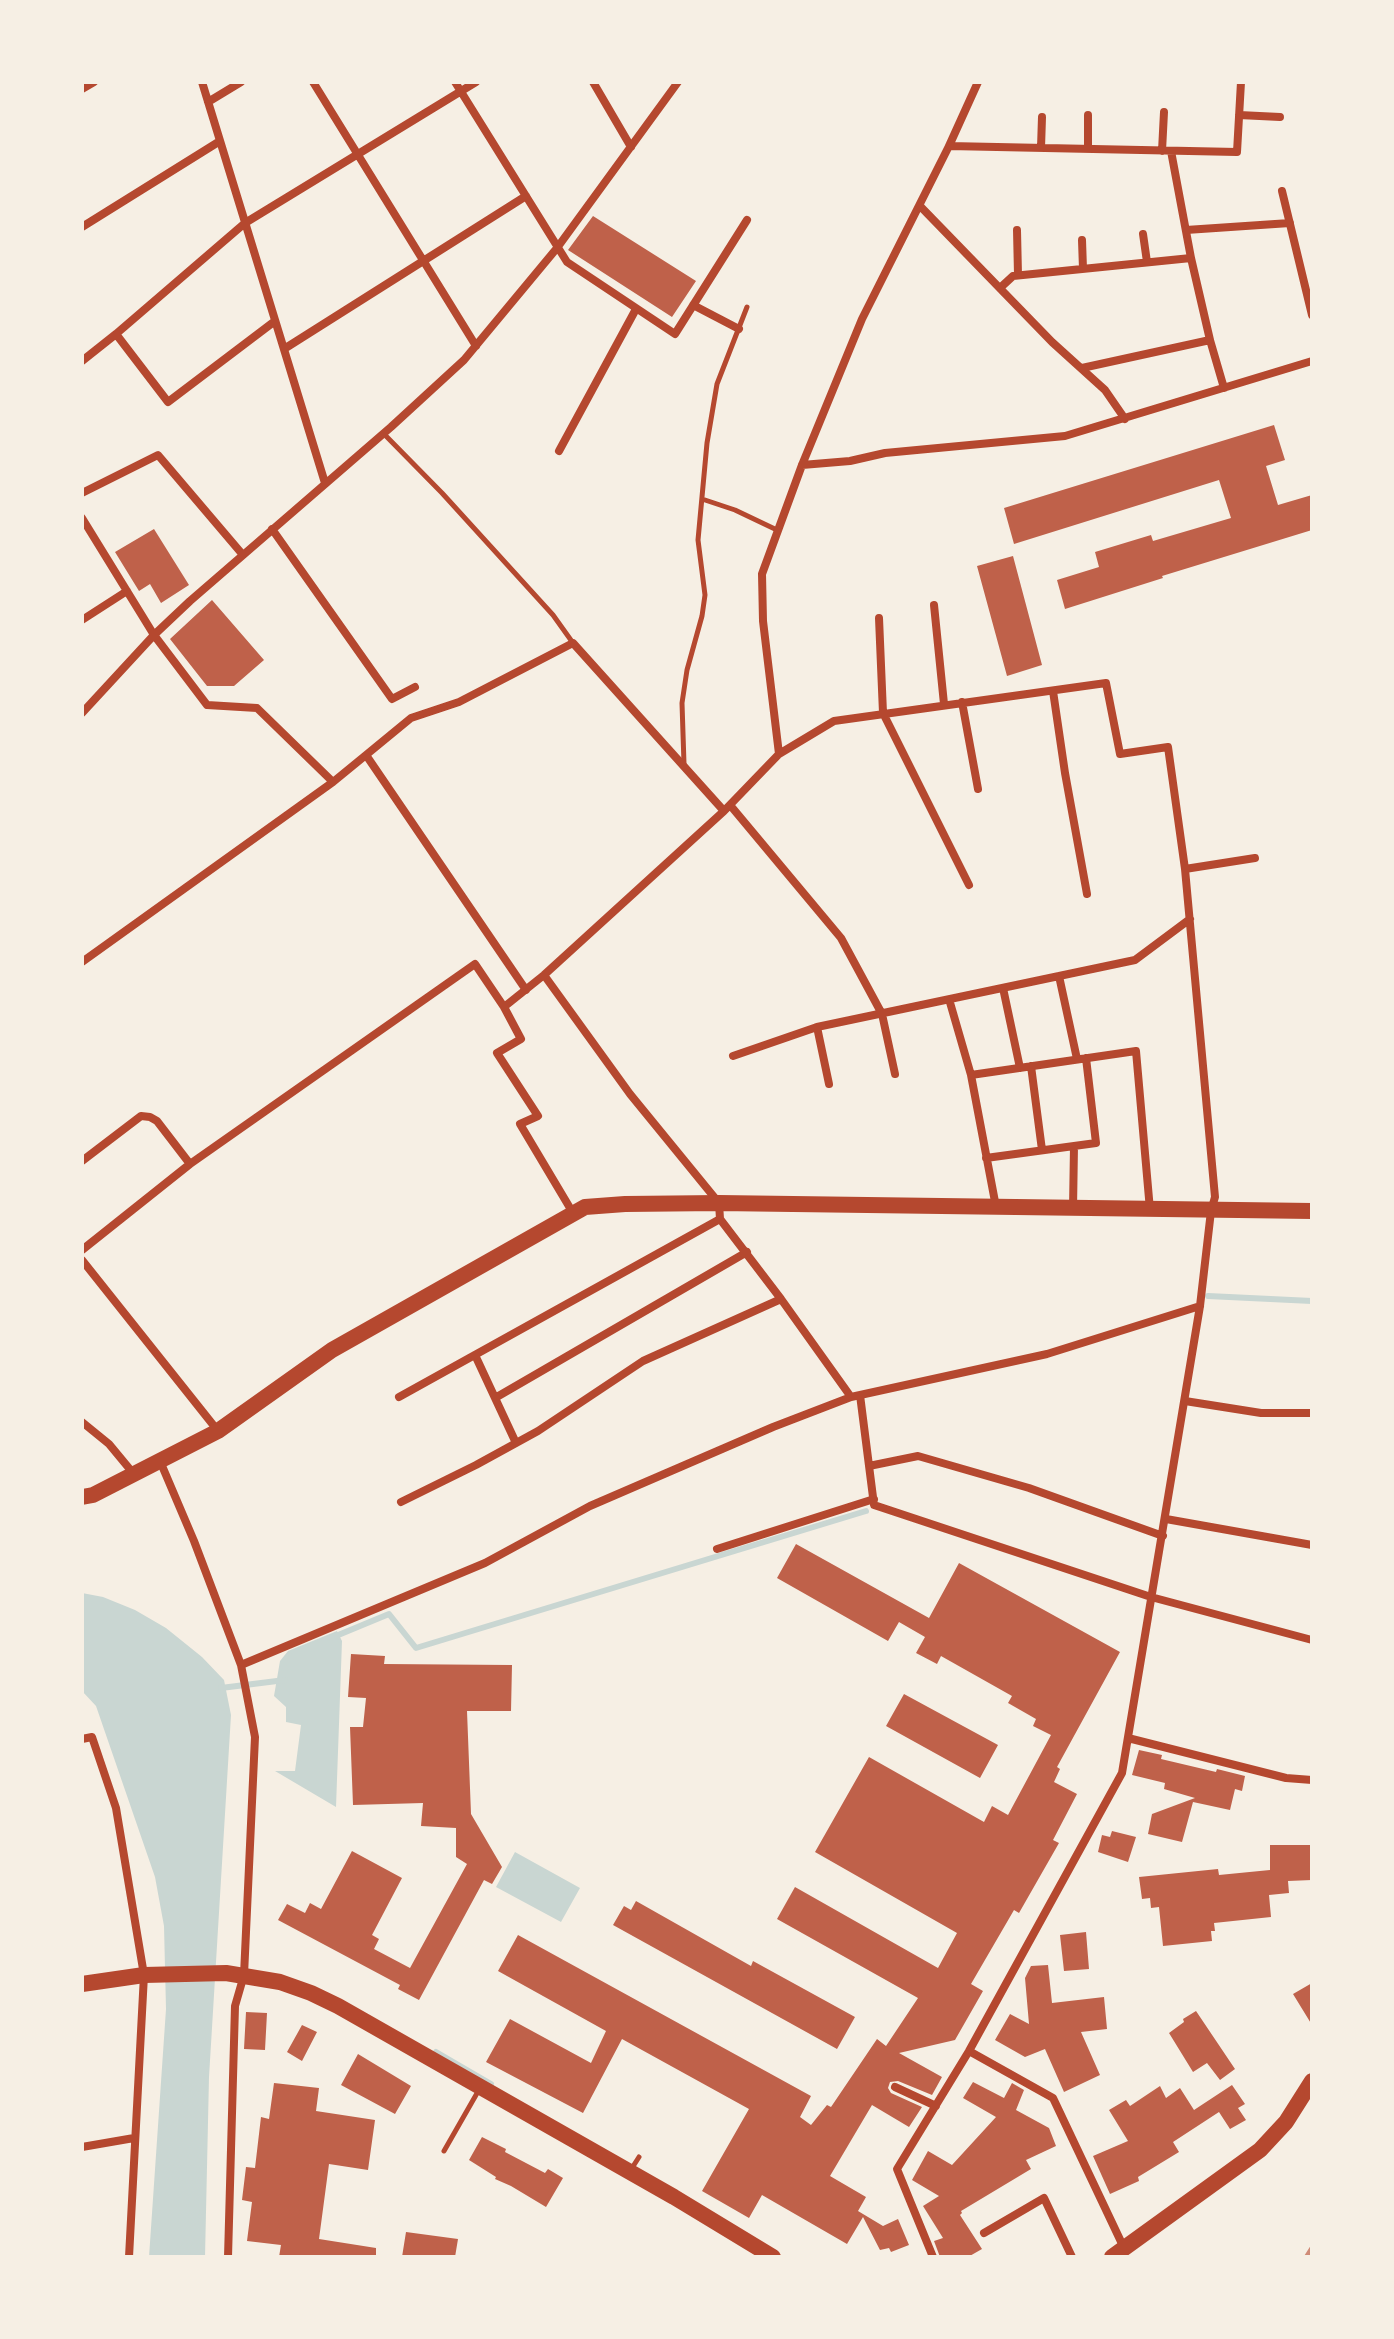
<!DOCTYPE html>
<style>
body{margin:0}
#map{position:relative;width:1394px;height:2339px;overflow:hidden;background:#f6efe4;font-family:"Source Sans 3",sans-serif}
canvas{display:block}
.frame{position:absolute;inset:0;border:84px solid #f6efe4;pointer-events:none}
</style>
<div id="map">
<canvas width="1394" height="2339"></canvas>
<div class="frame"></div>
</div>
<script>
const ctx = document.querySelector('canvas').getContext('2d');
ctx.lineJoin = 'round';
function fillPath(path, color) { ctx.fillStyle = color; ctx.fill(path, 'evenodd'); }
const poly = rows => new Path2D(rows.map(r => 'M' + r).join(''));
function stroke(path, color, width, dash) { ctx.strokeStyle = color; ctx.lineWidth = width; ctx.lineCap = dash ? 'butt' : 'round'; ctx.setLineDash(dash || []); ctx.stroke(path); }
fillPath(poly([
 [82,1593,103,1597,135,1610,166,1628,202,1657,224,1680,231,1715,209,2077,205,2257,149,2257,166,2009,164,1926,155,1877,96,1706,82,1691],
 [337,1631,342,1641,336,1807,275,1771,295,1771,301,1725,286,1722,286,1707,274,1696,280,1661,288,1651],
 [515,1852,580,1888,561,1922,496,1887]
]), '#c9d6d2');
stroke(poly([
 [1208,1296,1312,1301],
 [331,1638,389,1614,416,1648,866,1511],
 [221,1688,285,1680],
 [436,2052,491,2084]
]), '#c9d6d2', 6);
fillPath(poly([
 [593,216,696,281,672,317,568,250],
 [1274,425,1285,460,1266,466,1278,505,1312,495,1312,530,1162,576,1163,578,1065,609,1057,580,1099,567,1095,552,1151,535,1153,541,1231,518,1219,480,1014,544,1004,508],
 [154,529,189,585,161,603,150,584,139,591,115,552],
 [1013,556,1042,665,1007,676,977,566],
 [212,600,264,660,234,686,207,686,170,639],
 [796,1544,929,1618,959,1563,1120,1652,1057,1767,1060,1769,1054,1782,1077,1794,1053,1840,1059,1843,1019,1913,1014,1910,971,1984,983,1991,955,2040,899,2053,942,2077,932,2095,898,2081,890,2082,888,2088,891,2093,922,2107,909,2127,872,2105,830,2176,866,2197,858,2211,883,2226,898,2219,909,2245,891,2252,889,2248,880,2250,863,2217,847,2244,762,2195,749,2218,702,2191,749,2109,622,2039,583,2113,486,2062,510,2019,591,2063,606,2031,498,1971,518,1935,811,2096,800,2117,811,2125,827,2105,831,2107,877,2039,886,2046,918,1998,777,1919,795,1887,938,1968,957,1933,815,1852,869,1757,984,1822,992,1806,1008,1815,1051,1735,1033,1726,1036,1719,1008,1703,1012,1696,941,1656,937,1664,916,1653,925,1637,899,1622,888,1641,777,1578],
 [351,1654,385,1656,384,1664,512,1665,511,1711,467,1711,471,1814,502,1867,492,1884,484,1880,419,2000,398,1989,400,1985,278,1920,287,1904,305,1913,310,1903,321,1909,352,1851,402,1878,372,1935,379,1939,374,1949,410,1968,467,1864,456,1857,456,1828,421,1826,423,1803,353,1805,350,1727,363,1727,366,1698,348,1697],
 [904,1694,998,1745,980,1778,886,1726],
 [1139,1750,1162,1755,1161,1759,1216,1772,1217,1769,1245,1776,1242,1791,1235,1789,1230,1810,1193,1802,1182,1842,1148,1834,1152,1814,1195,1798,1164,1789,1165,1783,1132,1775],
 [1112,1831,1136,1837,1128,1862,1098,1852,1102,1835,1110,1837],
 [1270,1845,1312,1845,1312,1880,1288,1881,1289,1893,1269,1895,1271,1917,1214,1923,1215,1931,1211,1931,1212,1941,1163,1946,1159,1907,1151,1908,1150,1898,1142,1899,1139,1877,1218,1869,1219,1875,1270,1870],
 [636,1901,751,1966,753,1961,855,2017,837,2049,613,1925,624,1906,631,1910],
 [1086,1932,1089,1969,1064,1971,1060,1935],
 [1048,1965,1052,2003,1104,1997,1107,2029,1081,2032,1100,2075,1064,2092,1045,2049,1025,2057,995,2040,1010,2014,1029,2024,1025,1978,1031,1966],
 [1312,1983,1312,2025,1293,1994],
 [1196,2011,1235,2069,1220,2080,1207,2063,1193,2072,1169,2033,1184,2022,1183,2019],
 [246,2012,267,2013,265,2050,244,2049],
 [302,2025,317,2032,302,2061,287,2052],
 [358,2054,411,2086,395,2114,341,2085],
 [973,2082,1004,2098,1012,2083,1024,2090,1016,2110,1049,2128,1056,2146,1026,2160,1031,2169,961,2211,962,2213,960,2215,982,2249,968,2257,940,2257,934,2241,943,2238,923,2206,939,2196,912,2180,928,2151,952,2165,996,2117,963,2098],
 [274,2083,319,2088,316,2111,375,2120,368,2170,329,2164,319,2239,376,2248,376,2257,279,2257,281,2245,247,2241,252,2202,242,2200,246,2167,255,2168,261,2117,269,2119],
 [1232,2085,1245,2104,1238,2108,1246,2120,1230,2129,1219,2112,1173,2142,1179,2152,1138,2177,1139,2181,1110,2194,1093,2156,1128,2141,1109,2110,1126,2100,1130,2106,1160,2086,1166,2098,1180,2088,1194,2110],
 [482,2137,506,2149,505,2152,545,2173,548,2169,563,2178,546,2207,511,2186,495,2179,496,2177,469,2160],
 [406,2232,458,2239,455,2257,402,2257]
]), '#bf614a');
stroke(poly([
 [384,434,442,493,553,615,573,643],
 [702,499,735,510,777,530],
 [684,764,682,703,687,670,702,616,705,595,698,540,707,443,717,384,747,307],
 [444,2151,480,2088],
 [632,2168,639,2157]
]), '#b5482f', 5);
stroke(poly([
 [202,82,325,483],
 [313,82,476,346],
 [455,82,567,262,675,334,747,220],
 [593,82,631,147],
 [82,89,94,82],
 [208,102,241,82],
 [1239,115,1280,117],
 [949,146,1237,152,1241,82],
 [1041,148,1042,117],
 [1088,149,1088,115],
 [1162,151,1164,112],
 [1282,191,1312,315],
 [920,206,1052,342,1105,390,1125,419],
 [82,227,220,141],
 [1017,230,1018,275],
 [1186,230,1290,223],
 [1143,234,1147,262],
 [1082,240,1083,269],
 [1000,288,1013,276,1191,258],
 [693,305,739,329],
 [116,334,245,223,476,82],
 [1210,340,1224,388],
 [284,349,526,196],
 [82,361,116,334,168,402,275,321],
 [1082,368,1210,340,1191,258,1171,151],
 [559,451,636,309],
 [802,465,850,461,885,453,1065,436,1312,361],
 [82,493,158,455,243,555],
 [82,518,154,635,207,705,257,708,333,782,366,755,526,990],
 [272,529,392,699,415,687],
 [934,605,944,704],
 [879,618,883,713,969,885],
 [82,620,127,591],
 [1053,691,1065,773,1087,894],
 [962,702,978,789],
 [82,713,154,635,190,601,391,427,464,360,557,248,678,82],
 [779,754,763,621,762,574,802,465,862,319,949,146,978,82],
 [366,755,411,718,459,702,573,643,724,811],
 [730,805,841,938,882,1014,895,1074],
 [1185,869,1255,858],
 [82,962,333,782],
 [544,975,630,1094,719,1203,720,1219,781,1299,851,1397,1047,1354,1200,1306],
 [1059,976,1077,1059],
 [1003,988,1020,1068],
 [949,999,971,1075,996,1207],
 [504,1007,521,1039,497,1053,538,1116,520,1124,573,1213],
 [817,1027,829,1084],
 [733,1056,817,1027,1135,960,1190,919],
 [1031,1066,1042,1150],
 [971,1075,1136,1051,1150,1210],
 [986,1158,1096,1143,1086,1058],
 [82,1161,141,1116,150,1117,157,1121,190,1164],
 [1073,1209,1074,1146],
 [82,1250,190,1164,475,964,504,1007,544,975,724,811,779,754,834,721,1106,683,1120,754,1168,747,1185,869,1215,1197,1211,1211,1200,1306,1122,1773,969,2051,897,2169,933,2257],
 [82,1260,218,1431],
 [475,1355,516,1443],
 [860,1395,874,1505,1151,1597,1312,1640],
 [399,1397,720,1219],
 [495,1398,747,1252],
 [1185,1401,1261,1413,1312,1413],
 [82,1422,109,1444,133,1473],
 [160,1461,194,1541,241,1665,255,1737,244,1975,235,2006,228,2257],
 [869,1466,918,1456,1029,1488,1163,1536],
 [401,1502,476,1465,538,1431,643,1361,781,1299],
 [1166,1519,1312,1545],
 [717,1549,874,1499],
 [241,1665,485,1563,590,1506,773,1427,851,1397],
 [1128,1738,1286,1778,1312,1780],
 [82,1739,92,1737,116,1808,144,1975,129,2257],
 [969,2051,1053,2098,1124,2248],
 [895,2087,936,2106],
 [82,2147,134,2138],
 [984,2233,1044,2198,1072,2257]
]), '#b5482f', 8);
stroke(poly([
 [82,1497,93,1495,218,1431,332,1350,585,1207,625,1204,719,1203,1312,1211],
 [82,1984,144,1975,226,1973,280,1982,311,1993,338,2006,674,2197,773,2257],
 [1112,2257,1260,2150,1286,2122,1312,2081]
]), '#b5482f', 16);
stroke(poly([
 [1307,2257,1312,2249]
]), '#cf8b77', 6);
</script>
